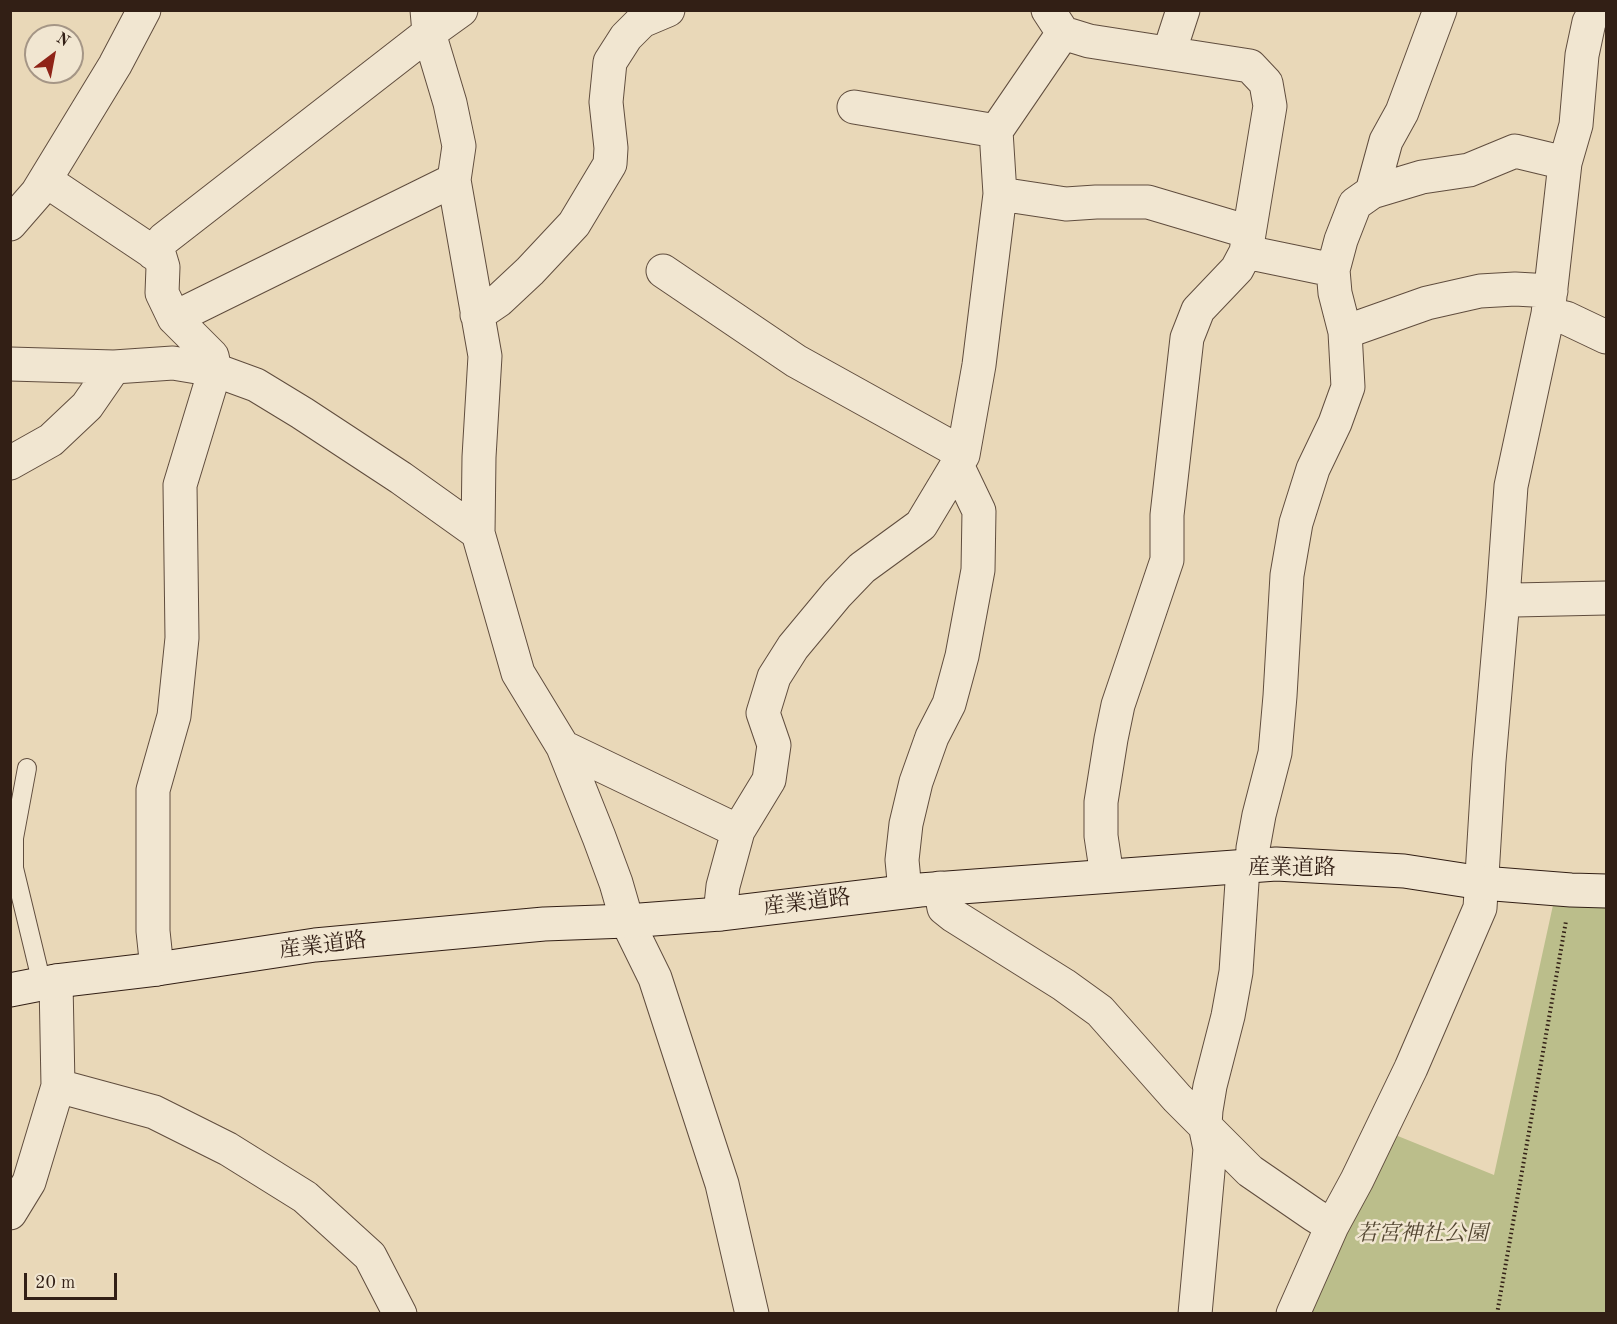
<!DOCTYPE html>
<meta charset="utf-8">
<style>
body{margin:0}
#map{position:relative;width:1617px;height:1324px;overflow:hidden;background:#e9d8b8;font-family:"Old Standard TT",serif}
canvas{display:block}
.frame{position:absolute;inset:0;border:12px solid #321f15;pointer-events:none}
.north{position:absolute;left:24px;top:24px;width:60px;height:60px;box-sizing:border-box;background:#f1e6d1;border:2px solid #a59686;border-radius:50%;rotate:32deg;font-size:16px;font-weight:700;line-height:24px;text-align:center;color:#321f15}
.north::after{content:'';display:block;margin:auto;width:21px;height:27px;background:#8f2418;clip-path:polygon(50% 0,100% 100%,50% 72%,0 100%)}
.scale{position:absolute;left:24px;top:1273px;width:93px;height:27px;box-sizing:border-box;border:3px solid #321f15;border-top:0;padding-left:8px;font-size:18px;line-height:21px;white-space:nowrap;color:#321f15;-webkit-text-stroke:4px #f1e6d1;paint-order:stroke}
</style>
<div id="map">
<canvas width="1617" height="1324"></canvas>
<div class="frame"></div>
<div class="north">N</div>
<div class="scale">20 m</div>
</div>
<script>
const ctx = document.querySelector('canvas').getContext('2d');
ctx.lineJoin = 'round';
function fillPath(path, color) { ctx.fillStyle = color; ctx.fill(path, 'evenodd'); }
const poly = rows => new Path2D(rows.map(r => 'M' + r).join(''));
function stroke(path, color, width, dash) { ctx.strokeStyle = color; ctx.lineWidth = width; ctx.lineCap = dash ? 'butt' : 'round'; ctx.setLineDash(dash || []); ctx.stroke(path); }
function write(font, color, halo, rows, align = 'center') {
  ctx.font = font + ' "Old Standard TT","Noto Serif JP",serif'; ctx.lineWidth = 5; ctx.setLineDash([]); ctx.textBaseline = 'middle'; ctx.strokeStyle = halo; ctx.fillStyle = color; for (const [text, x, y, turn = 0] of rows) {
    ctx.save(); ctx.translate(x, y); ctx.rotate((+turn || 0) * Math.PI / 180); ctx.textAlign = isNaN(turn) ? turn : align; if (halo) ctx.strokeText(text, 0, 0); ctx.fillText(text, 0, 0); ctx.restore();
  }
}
fillPath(poly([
 [1555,896,1606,899,1606,1313,1293,1314,1383,1130,1494,1175]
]), '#bbbe8b');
const lane = poly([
 [27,768,14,838,14,868,42,984]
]);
const street = poly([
 [427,10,429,33,450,103,459,146,454,180,485,356,479,457,478,533],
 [1048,10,1063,33,1089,41,1250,66,1266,83,1270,106,1246,252,1333,270],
 [1169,53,1183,10],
 [854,107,996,131],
 [45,180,160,257,163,267,162,293,174,318,212,356,215,370,180,485,182,638,174,716,153,790,153,931,157,969],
 [1372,192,1422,177,1469,170,1515,151,1565,163],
 [1000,194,1066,204,1096,202,1148,202,1249,232],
 [10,224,37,193,115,65,144,10],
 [153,253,164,239,429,33,461,10],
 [663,271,796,361,951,447,964,448],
 [1548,314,1566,318,1606,337],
 [477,315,499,300,530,271,574,224,610,164,611,148,606,102,610,62,626,37,642,21,668,10],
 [174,318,454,180],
 [1345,332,1427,303,1480,291,1515,289,1551,291],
 [10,364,114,367,173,363,215,370,256,385,302,413,401,478,478,533,518,673,563,747,599,837,616,883,627,921,655,978,722,1184,752,1314],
 [10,463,51,440,87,406,114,367],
 [1503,599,1515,600,1606,598],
 [563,747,738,831],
 [1252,866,1253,848,1259,815,1275,753,1280,696,1287,575,1296,523,1313,469,1335,423,1348,387,1345,332,1335,293,1333,270,1341,240,1355,204,1372,192,1386,141,1402,112,1440,10],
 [1107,876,1101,836,1101,802,1111,739,1118,705,1167,560,1167,515,1187,338,1198,310,1237,269,1246,252],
 [940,888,944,908,954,916,1064,985,1100,1011,1177,1098,1250,1171,1314,1215,1332,1226],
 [905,891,902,860,906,824,916,782,932,737,949,704,962,656,978,570,979,511,957,465],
 [720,914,723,886,738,831,769,780,774,745,763,713,774,677,793,647,837,594,862,568,921,525,963,455,979,365,1000,194,996,131,1063,33],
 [58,1086,154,1112,228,1149,305,1197,370,1256,400,1314],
 [10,1213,29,1182,58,1086,56,981],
 [1195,1314,1210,1149,1205,1125,1206,1110,1210,1086,1228,1016,1236,972,1243,867],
 [1293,1314,1332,1226,1357,1180,1411,1068,1480,908,1489,761,1503,599,1511,486,1548,314,1565,163,1576,125,1582,55,1589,22,1596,10]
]);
const secondary = poly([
 [10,990,56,981,157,969,315,945,544,924,627,921,720,914,920,890,1276,864,1404,871,1482,883,1571,890,1606,891]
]);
stroke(lane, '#604d3e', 20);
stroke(street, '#604d3e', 35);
stroke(secondary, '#321f15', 35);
stroke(poly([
 [1497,1314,1566,921]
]), '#321f15', 4, [1.5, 3]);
stroke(lane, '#f1e6d1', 18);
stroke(street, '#f1e6d1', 33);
stroke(secondary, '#f1e6d1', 33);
write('22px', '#321f15', '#f1e6d1', [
 ["産業道路",1292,868],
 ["産業道路",807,903,-7],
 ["産業道路",323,946,-7]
]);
write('italic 22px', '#544732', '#f1e6d1', [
 ["若宮神社公園",1422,1234]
]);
</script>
